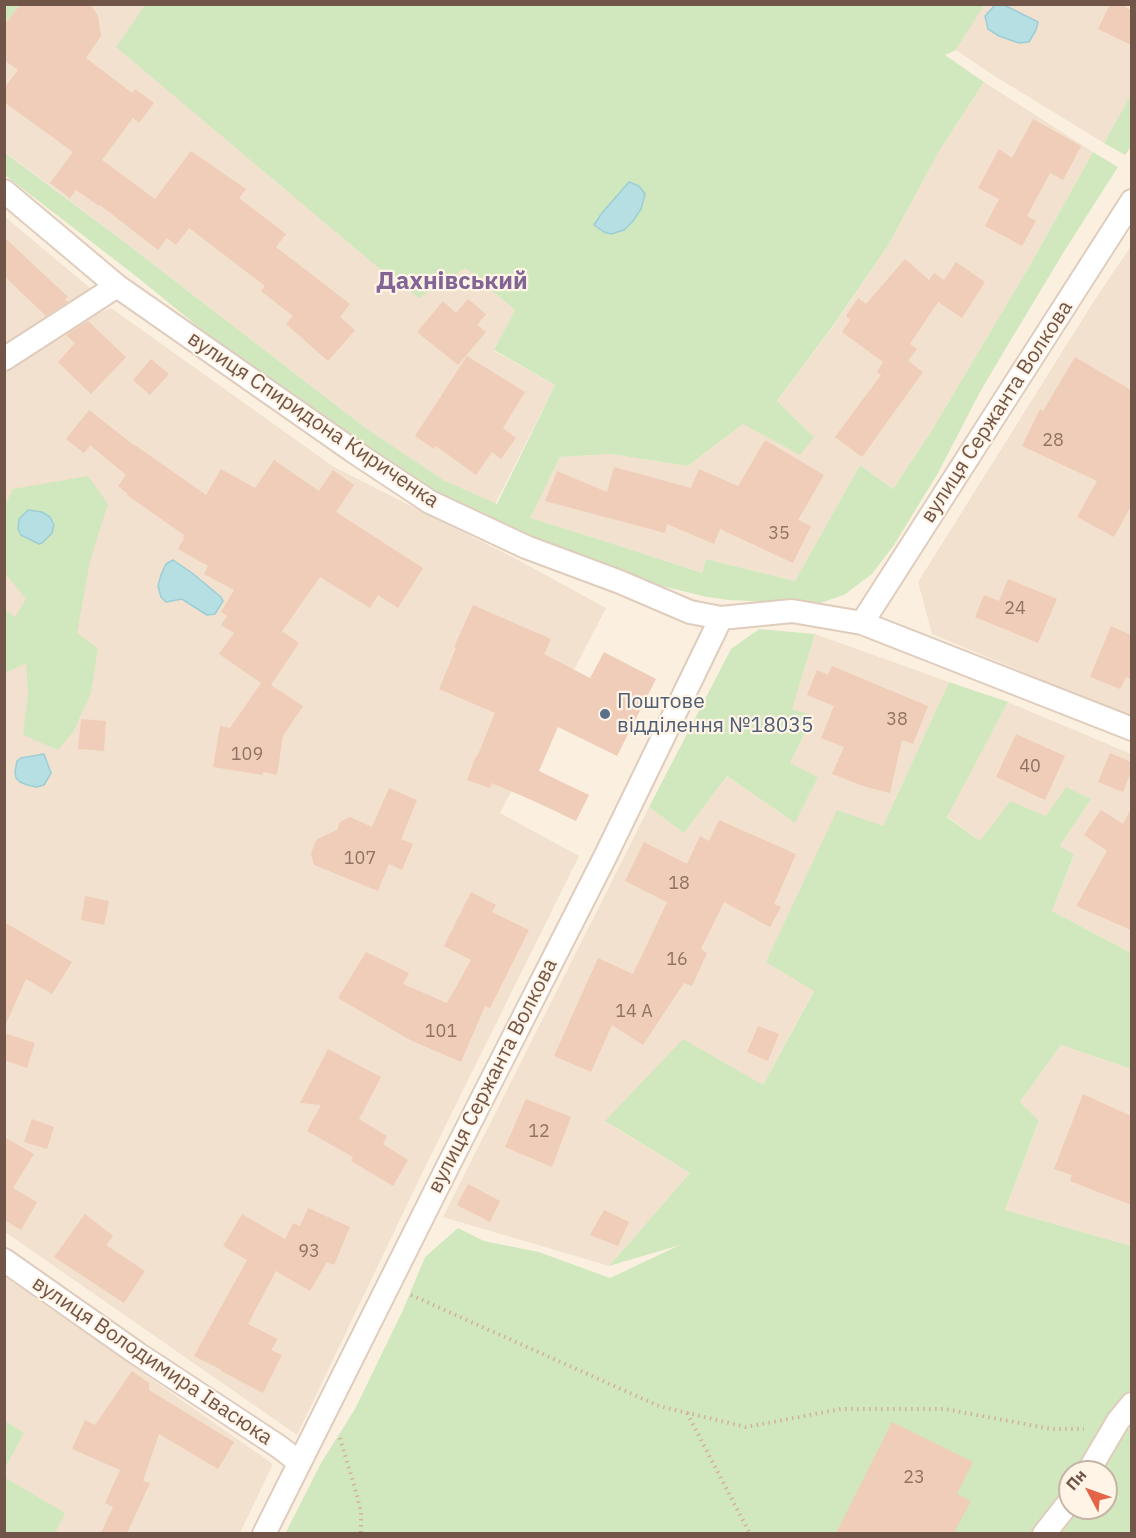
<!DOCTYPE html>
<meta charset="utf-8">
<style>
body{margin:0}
#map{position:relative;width:1136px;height:1538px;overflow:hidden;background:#fbf0e0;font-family:"IBM Plex Sans",sans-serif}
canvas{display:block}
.frame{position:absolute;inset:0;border:6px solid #715548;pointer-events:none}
.north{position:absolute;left:1058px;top:1460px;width:60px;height:60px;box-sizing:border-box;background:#fff4e6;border:2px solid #c6b4a7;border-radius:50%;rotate:311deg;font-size:16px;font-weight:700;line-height:24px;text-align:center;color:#715548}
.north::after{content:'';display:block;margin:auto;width:21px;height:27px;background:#e36447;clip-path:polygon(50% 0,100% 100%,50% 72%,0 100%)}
</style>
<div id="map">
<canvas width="1136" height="1538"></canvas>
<div class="frame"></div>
<div class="north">Пн</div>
</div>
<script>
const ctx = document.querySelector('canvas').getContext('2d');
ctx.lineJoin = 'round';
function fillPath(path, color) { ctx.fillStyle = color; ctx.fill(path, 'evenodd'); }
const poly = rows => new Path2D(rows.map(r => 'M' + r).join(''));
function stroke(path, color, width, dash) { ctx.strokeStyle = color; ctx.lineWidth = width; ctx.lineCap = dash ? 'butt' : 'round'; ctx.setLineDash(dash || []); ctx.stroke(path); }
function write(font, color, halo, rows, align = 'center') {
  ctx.font = font + ' "IBM Plex Sans",sans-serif'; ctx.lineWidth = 4.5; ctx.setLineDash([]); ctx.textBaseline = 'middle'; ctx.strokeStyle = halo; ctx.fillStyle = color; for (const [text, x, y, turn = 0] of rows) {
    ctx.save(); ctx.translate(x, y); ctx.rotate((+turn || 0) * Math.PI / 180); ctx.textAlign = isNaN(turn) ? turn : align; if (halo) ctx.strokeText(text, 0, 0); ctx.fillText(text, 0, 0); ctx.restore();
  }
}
fillPath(poly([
 [1034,4,1040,7,1042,4,1131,5,1131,94,1104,143,996,77,956,50,983,5],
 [20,5,145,5,117,47,370,261,465,268,515,310,494,351,555,385,495,504,445,481,367,429,127,244,5,152,4,23],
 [984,82,1093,152,1030,265,932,430,893,489,860,465,795,581,706,559,702,573,595,538,529,518,560,457,611,454,688,466,743,424,814,437,777,401,835,324,889,244,938,153],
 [4,216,95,292,4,352],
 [1131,246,1131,717,932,634,918,582,1092,304],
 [111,308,334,467,520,561,606,608,500,813,579,856,428,1161,297,1435,5,1232,5,372,93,315],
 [815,634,949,682,883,826,767,962,814,990,763,1085,606,1122,690,1173,609,1266,443,1217,649,807,684,833,727,776,795,823,790,763,814,717,791,710],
 [1008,702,1131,754,1131,953,1052,911,1074,856,1060,846,1091,799,980,841,947,816],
 [1061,1045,1131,1069,1131,1246,1005,1210,1039,1122,1020,1102],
 [4,1276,273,1464,240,1533,5,1533]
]), '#f3e1cf');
fillPath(poly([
 [5,4,20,5,5,23,4,5],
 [145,5,984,5,956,50,945,55,984,82,938,153,889,244,835,323,777,401,814,437,800,455,743,424,688,466,611,454,560,457,530,518,595,538,702,573,706,559,795,581,860,465,893,489,932,430,1030,265,1093,152,1118,167,1065,250,1009,343,980,392,938,473,894,545,872,574,844,595,817,604,729,600,707,597,662,586,594,565,459,508,408,472,341,429,218,343,137,277,5,175,4,152,127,244,367,429,445,481,497,504,555,385,494,350,515,310,465,268,419,298,370,261,116,47],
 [1131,94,1131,147,1125,155,1104,143],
 [88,476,108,504,90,561,77,633,98,648,91,693,73,732,58,750,23,735,28,694,26,663,5,673,4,609,15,617,26,599,5,573,5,505,13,489],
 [759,629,815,634,792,709,814,716,790,763,818,777,795,823,727,776,684,833,649,807,731,649],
 [949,682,1008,702,947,817,980,841,1010,801,1046,816,1066,787,1091,799,1060,846,1074,855,1052,911,1131,953,1131,1069,1061,1045,1020,1102,1039,1121,1005,1210,1131,1246,1131,1533,285,1534,321,1463,355,1409,403,1310,425,1257,458,1228,484,1241,539,1252,610,1278,680,1245,609,1266,690,1173,605,1121,683,1039,763,1085,814,991,766,962,837,810,883,826],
 [1070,1472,1106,1472,1106,1508,1070,1508],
 [5,1421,24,1433,5,1468],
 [4,1477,65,1513,55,1533,5,1533]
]), '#d1e8bf');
const water = poly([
 [996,4,1004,5,1038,22,1036,30,1029,42,1019,43,999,36,988,29,985,16,996,4],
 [629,182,639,186,645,194,641,209,633,221,624,230,611,234,604,232,594,225,602,213,629,182],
 [28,510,42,512,50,517,54,525,52,533,42,543,39,544,21,535,18,529,19,519,28,510],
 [173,560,192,573,221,597,223,601,215,614,207,615,182,599,166,602,161,597,158,586,161,575,166,564,173,560],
 [44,754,51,773,44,785,37,787,27,785,20,782,16,778,15,772,17,761,21,758,44,754]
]);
fillPath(water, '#b6dfe4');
stroke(water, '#9cced5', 1.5);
fillPath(poly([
 [89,4,94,9,98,17,101,36,86,58,132,93,135,89,154,103,139,123,133,118,102,160,155,199,191,151,246,189,239,198,286,234,276,247,350,304,340,317,355,330,328,361,286,324,293,316,261,291,265,286,189,228,176,245,167,238,158,250,100,205,99,206,76,190,70,198,50,183,73,152,4,102,4,88,18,70,4,60,4,25,20,5],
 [1110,4,1120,4,1131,10,1131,45,1098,29],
 [1033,119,1081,146,1063,180,1050,173,1027,216,1036,221,1022,246,985,226,999,199,978,188,999,149,1012,158],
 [4,237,68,297,65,299,68,302,46,316,4,276],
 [905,259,929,280,934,273,944,280,956,262,985,282,962,318,938,302,910,344,917,349,908,361,923,372,862,457,835,437,881,375,877,372,883,362,842,332,850,320,846,316,858,298,866,304],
 [468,299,486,314,477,325,486,332,458,365,417,332,443,301,456,313],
 [88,321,126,357,91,394,58,362,75,343,66,335],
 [467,356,525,392,503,428,516,438,501,459,492,452,476,475,436,446,434,449,415,436],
 [1075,357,1131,390,1131,506,1114,537,1077,517,1097,481,1022,446,1040,409,1043,411],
 [151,359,169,374,150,395,133,380],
 [89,410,135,446,135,445,206,495,221,469,255,488,274,460,319,491,333,470,354,485,336,512,423,568,398,608,378,595,370,608,320,577,282,631,299,643,271,685,303,706,283,736,277,775,263,772,263,775,213,767,220,726,230,728,261,683,219,654,234,633,221,625,227,616,221,612,234,590,204,574,208,566,178,549,184,538,183,537,184,535,127,495,128,494,118,486,126,475,90,445,84,453,66,439],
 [765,440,824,475,798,520,811,526,793,563,720,529,714,544,667,524,665,533,545,501,557,471,607,492,614,467,691,488,699,469,738,486],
 [1008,579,1057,599,1038,643,975,617,984,595,999,601],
 [473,605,551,639,544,654,590,678,604,652,656,679,617,756,558,727,539,771,589,795,576,821,536,802,492,783,490,788,467,780,476,756,477,757,495,713,439,689,456,648,454,647],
 [1111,626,1131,635,1131,680,1126,677,1120,689,1090,677],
 [832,666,928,706,913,744,902,740,890,793,866,787,832,774,844,747,821,738,834,706,807,695,817,670,828,675],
 [81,719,106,721,104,751,78,749],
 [1016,734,1065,756,1045,800,996,777],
 [1110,753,1131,762,1131,772,1123,792,1098,782],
 [389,788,417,800,401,839,413,844,402,870,389,864,378,891,314,865,311,853,317,839,337,830,340,822,350,817,372,827],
 [1131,809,1131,930,1076,906,1107,851,1084,835,1101,810,1123,824],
 [719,820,796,854,774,904,781,907,770,927,724,902,701,949,707,953,692,986,684,983,643,1045,612,1025,591,1072,554,1056,598,958,633,974,667,902,625,881,644,842,687,864,700,836,709,841],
 [471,892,496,905,492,912,529,930,490,1008,485,1006,461,1062,410,1040,338,998,366,952,409,973,403,984,447,1003,471,960,444,946],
 [85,896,109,901,104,925,81,920],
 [4,922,72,962,52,994,26,979,4,1028],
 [758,1026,779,1034,768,1061,747,1052],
 [4,1033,35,1043,27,1068,4,1060],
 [328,1049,381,1077,359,1119,387,1136,383,1144,408,1160,393,1186,351,1161,353,1157,307,1131,321,1105,300,1103],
 [1083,1094,1131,1116,1131,1205,1070,1181,1072,1175,1054,1169],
 [526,1099,571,1117,552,1167,505,1147],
 [32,1119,54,1127,47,1149,24,1142],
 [4,1137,34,1154,13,1188,37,1202,21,1230,4,1220],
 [468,1184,500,1201,490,1222,457,1205],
 [308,1208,350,1227,334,1265,327,1262,310,1291,276,1271,248,1324,278,1339,271,1350,282,1355,263,1393,221,1371,222,1370,194,1356,247,1260,223,1246,242,1214,285,1239,293,1223,300,1226],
 [604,1210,629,1222,618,1246,590,1235],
 [85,1214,113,1236,106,1245,145,1271,124,1303,54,1257],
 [132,1371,149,1383,149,1390,234,1442,218,1469,159,1434,143,1481,150,1483,127,1533,101,1533,113,1507,105,1503,120,1470,72,1449,85,1420,95,1425],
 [892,1422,973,1462,957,1494,971,1501,954,1533,836,1533]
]), '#f0cdb8');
const street = poly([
 [4,191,117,286,356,453,430,502,526,547,620,582,690,612,721,618,792,611,862,623,1132,729],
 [4,359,117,286],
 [862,623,1132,201],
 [4,1260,138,1354,278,1446,299,1462],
 [1088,1472,1118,1421,1132,1404],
 [264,1534,452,1158,605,857,721,618],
 [1044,1534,1070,1501]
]);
stroke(street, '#dfccbc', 26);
stroke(poly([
 [411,1295,659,1406,746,1427,841,1409,945,1409,1051,1429,1084,1429],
 [687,1413,750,1534],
 [340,1438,355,1488,361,1512,361,1534]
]), '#d4b09c', 4, [1.5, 4.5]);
stroke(street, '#fff', 22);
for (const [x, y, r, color] of [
 [605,714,6,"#5c6f8a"]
]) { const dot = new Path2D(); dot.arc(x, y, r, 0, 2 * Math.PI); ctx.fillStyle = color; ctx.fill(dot); stroke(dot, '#fff4e6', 2); }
write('18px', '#917364', null, [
 ["28",1053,441],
 ["35",779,534],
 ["24",1015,609],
 ["38",897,720],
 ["109",247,755],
 ["40",1030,767],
 ["107",360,859],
 ["18",679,884],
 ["16",677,960],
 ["14 А",634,1012],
 ["101",441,1032],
 ["12",539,1132],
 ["93",309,1252],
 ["23",914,1478]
]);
write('21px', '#715548', '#fff4e6', [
 ["вулиця Сержанта Волкова",997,412,-57],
 ["вулиця Спиридона Кириченка",313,420,34],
 ["вулиця Сержанта Волкова",493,1076,-63],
 ["вулиця Володимира Івасюка",152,1361,34]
]);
write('21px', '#4e5e75', '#fff4e6', [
 ["Поштове",617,702],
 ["відділення №18035",617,726]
], 'left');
write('bold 24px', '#826495', '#fff4e6', [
 ["Дахнівський",452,282]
]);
</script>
